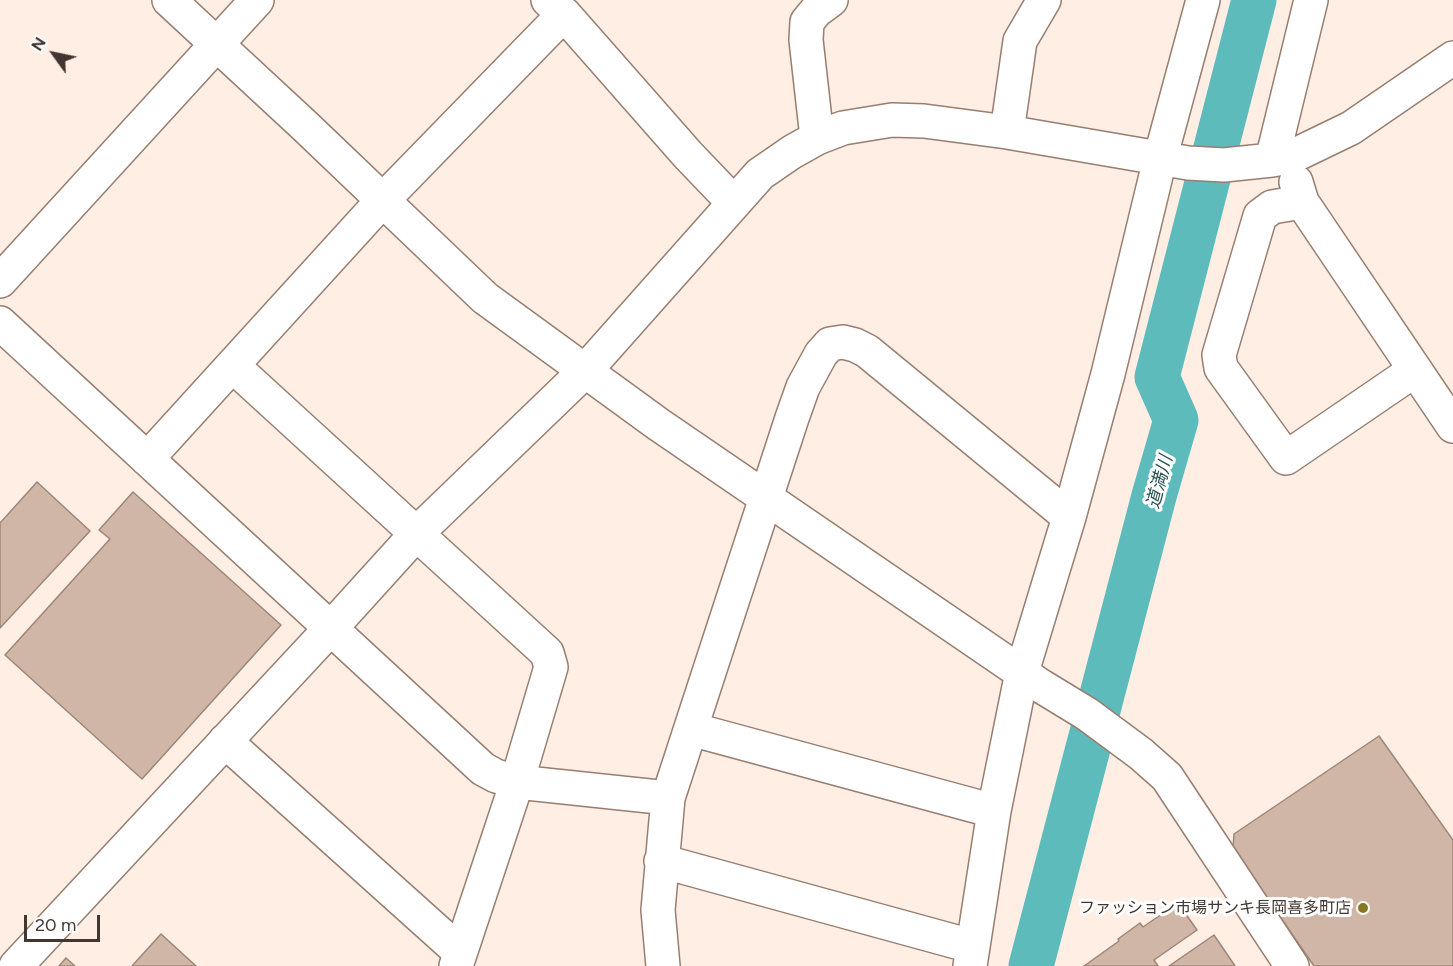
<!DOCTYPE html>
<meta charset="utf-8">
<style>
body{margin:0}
#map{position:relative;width:1453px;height:966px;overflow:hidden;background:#feeee4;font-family:Figtree,sans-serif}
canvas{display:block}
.north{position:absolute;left:24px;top:24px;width:60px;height:60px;-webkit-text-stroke:4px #fefefe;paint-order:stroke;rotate:303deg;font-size:16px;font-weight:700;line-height:24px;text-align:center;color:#413630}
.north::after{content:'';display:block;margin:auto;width:21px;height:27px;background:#413630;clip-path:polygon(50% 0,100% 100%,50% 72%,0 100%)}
.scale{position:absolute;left:24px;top:915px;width:76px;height:27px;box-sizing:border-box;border:3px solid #413630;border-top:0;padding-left:8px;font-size:18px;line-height:21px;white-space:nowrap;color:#413630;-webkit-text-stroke:4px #fefefe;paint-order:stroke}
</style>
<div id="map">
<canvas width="1453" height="966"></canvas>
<div class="north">N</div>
<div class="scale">20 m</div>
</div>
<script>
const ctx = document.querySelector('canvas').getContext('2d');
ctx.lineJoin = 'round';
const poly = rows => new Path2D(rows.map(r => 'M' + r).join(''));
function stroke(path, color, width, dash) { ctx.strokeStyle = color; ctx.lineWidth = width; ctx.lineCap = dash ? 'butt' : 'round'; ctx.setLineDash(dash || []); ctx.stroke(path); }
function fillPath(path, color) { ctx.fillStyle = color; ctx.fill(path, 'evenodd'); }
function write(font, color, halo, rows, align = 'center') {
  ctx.font = font + ' Figtree,"Noto Sans JP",sans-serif'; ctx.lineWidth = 6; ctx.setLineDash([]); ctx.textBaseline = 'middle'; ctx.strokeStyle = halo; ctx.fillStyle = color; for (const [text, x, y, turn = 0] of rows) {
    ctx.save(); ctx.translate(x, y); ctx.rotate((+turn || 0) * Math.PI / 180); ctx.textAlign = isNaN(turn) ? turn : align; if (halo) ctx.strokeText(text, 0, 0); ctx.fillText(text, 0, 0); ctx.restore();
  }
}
stroke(poly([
 [1031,966,1154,496,1176,420,1157,377,1254,0]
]), '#5dbbbc', 45);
const building = poly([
 [37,482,90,531,0,628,0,523,37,482],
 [133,492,281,625,142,779,5,655,110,539,99,530,133,492],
 [1379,736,1453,840,1453,966,1314,966,1233,849,1234,834,1379,736],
 [1178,903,1197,930,1154,960,1158,966,1084,966,1119,941,1118,939,1140,923,1143,927,1178,903],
 [161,934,196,966,132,966,161,934],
 [1214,935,1235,966,1169,966,1214,935],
 [66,958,75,966,59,966,66,958]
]);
fillPath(building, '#d0b6a7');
stroke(building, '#9e8677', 1.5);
const minor = poly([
 [169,0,305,126,485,298,658,424,1041,686,1087,714,1141,754,1167,777,1292,966],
 [548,0,564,14,688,155,734,203],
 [1007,132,1020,41,1044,0],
 [817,138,806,40,807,22,816,11,831,0],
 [1272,160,1311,0],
 [1296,182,1302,202,1453,426],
 [1302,202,1272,207,1260,216,1219,355,1221,368,1286,458,1415,370],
 [0,281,257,0],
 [0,323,483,769,496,776,517,782,668,798],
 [233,366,547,653,551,667,517,782,456,966],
 [147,459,382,201,564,14],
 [691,729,994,811],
 [225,741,460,952],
 [661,861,971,946],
 [16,966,330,629,417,533,585,371,760,174,792,152,817,138,843,128,892,120,924,121,1007,132,1188,163,1224,165,1272,160,1291,157,1351,128,1453,58],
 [663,966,658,910,668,798,792,418,803,387,821,354,830,344,843,342,855,345,867,351,1069,517],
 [970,966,994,811,1022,672,1069,517,1108,374,1160,159,1203,0]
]);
stroke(minor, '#977e70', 36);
stroke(minor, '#fff', 33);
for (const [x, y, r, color] of [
 [1363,908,6,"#86791e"]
]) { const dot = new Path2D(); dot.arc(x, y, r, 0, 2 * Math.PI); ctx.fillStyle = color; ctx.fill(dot); stroke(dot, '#fefefe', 2); }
write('16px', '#413630', '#fefefe', [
 ["ファッション市場サンキ長岡喜多町店",1351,908]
], 'right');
write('italic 18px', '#285353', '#fefefe', [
 ["道満川",1160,482,-75]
]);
</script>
